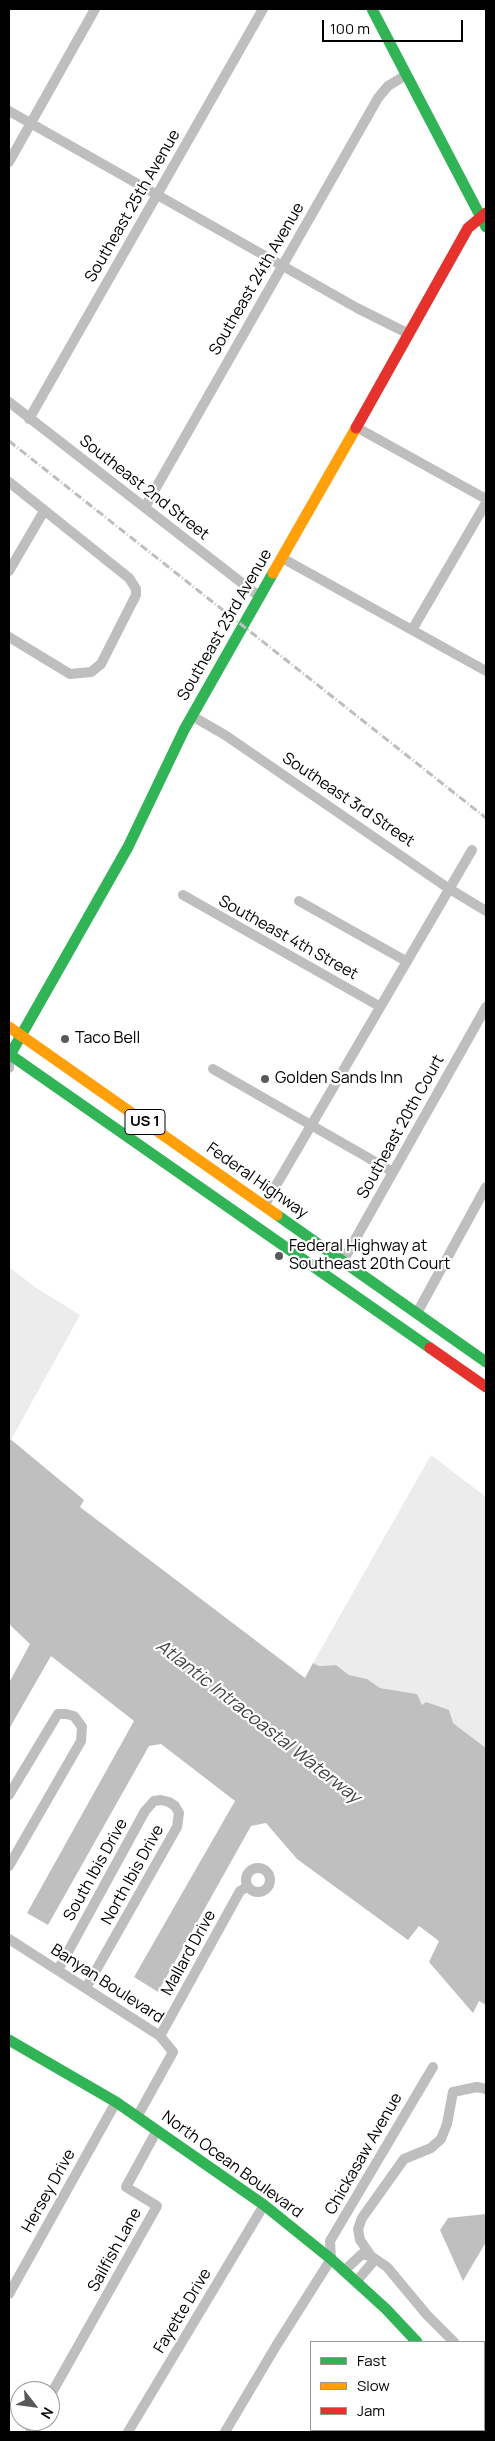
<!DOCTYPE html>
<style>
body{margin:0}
#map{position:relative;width:495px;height:2441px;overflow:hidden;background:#fff;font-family:Manrope,sans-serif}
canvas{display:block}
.frame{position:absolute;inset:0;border:10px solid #000;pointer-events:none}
.legend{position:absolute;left:310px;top:2341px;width:175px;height:90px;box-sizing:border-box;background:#fff;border:1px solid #999;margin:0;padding:6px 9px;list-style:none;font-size:15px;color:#000}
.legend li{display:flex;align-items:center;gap:10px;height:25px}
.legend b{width:25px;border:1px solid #999}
.north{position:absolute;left:10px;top:2381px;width:50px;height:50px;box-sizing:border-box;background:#fff;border:1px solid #999;border-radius:50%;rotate:120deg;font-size:14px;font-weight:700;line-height:20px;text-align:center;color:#000}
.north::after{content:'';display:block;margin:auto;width:18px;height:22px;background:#595959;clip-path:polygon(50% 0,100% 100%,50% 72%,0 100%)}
.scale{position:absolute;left:322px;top:20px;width:141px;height:22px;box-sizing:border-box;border:2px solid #000;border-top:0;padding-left:6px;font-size:15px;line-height:18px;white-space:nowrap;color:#000;-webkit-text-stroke:4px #fff;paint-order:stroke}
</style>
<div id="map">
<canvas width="495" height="2441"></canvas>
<div class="frame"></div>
<ul class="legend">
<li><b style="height:6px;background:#30b455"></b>Fast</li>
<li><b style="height:6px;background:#ff9f0a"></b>Slow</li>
<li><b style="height:6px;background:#e5322d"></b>Jam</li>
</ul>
<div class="north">N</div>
<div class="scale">100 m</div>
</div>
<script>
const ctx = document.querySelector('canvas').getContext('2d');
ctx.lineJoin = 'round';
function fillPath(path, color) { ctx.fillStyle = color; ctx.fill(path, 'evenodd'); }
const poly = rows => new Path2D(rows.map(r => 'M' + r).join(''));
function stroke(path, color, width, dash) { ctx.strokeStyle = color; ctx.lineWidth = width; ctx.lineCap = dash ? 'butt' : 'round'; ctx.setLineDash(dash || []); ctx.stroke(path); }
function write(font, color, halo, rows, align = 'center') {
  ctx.font = font + ' Manrope,sans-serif'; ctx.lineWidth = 4.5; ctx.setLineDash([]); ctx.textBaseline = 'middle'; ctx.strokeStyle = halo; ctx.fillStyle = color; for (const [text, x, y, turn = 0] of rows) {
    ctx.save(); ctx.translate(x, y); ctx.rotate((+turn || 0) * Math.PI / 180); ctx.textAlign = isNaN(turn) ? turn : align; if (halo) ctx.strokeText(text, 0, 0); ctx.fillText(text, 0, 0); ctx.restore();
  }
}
fillPath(poly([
 [9,1267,35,1287,80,1315,11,1440,9,1438],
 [431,1455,486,1497,486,1748,453,1723,422,1706,417,1694,380,1688,367,1679,349,1675,336,1665,319,1666,313,1663]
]), '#ececec');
fillPath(poly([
 [9,1438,84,1500,80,1507,305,1678,313,1663,319,1666,336,1665,349,1675,367,1679,380,1688,417,1694,422,1705,426,1702,449,1710,453,1723,486,1748,486,2005,479,2001,473,2013,429,1962,439,1941,419,1926,408,1940,297,1859,266,1823,251,1826,158,1992,134,1977,235,1801,161,1744,149,1746,48,1925,27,1913,134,1721,51,1656,9,1729,9,1683,30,1644,9,1624],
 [486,2214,486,2242,463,2281,440,2230,448,2218]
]), '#bfbfbf');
stroke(poly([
 [9,111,357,308,409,334],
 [9,162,95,9],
 [9,402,260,597],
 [29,419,263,9],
 [356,427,486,499],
 [9,482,129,578,136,589,136,595,101,664,91,672,70,674,9,637],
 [145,507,378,98,388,86,406,75],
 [282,558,486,671],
 [9,571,44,511],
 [412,630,486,503],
 [192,716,225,735,448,888,486,911],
 [183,895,379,1006],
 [299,901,406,961],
 [9,1055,9,1068],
 [213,1069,393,1172],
 [264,1206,472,850],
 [343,1261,486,1007],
 [417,1313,486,1187],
 [9,1795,56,1717,58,1714,66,1714,74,1716,82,1727,81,1741,9,1866],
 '246 1880a12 12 0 1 1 24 0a12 12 0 1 1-24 0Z',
 [9,1939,160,2036,173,2052,137,2117],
 [58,1970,145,1811,154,1801,161,1800,169,1802,175,1806,179,1813,177,1827,86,1988],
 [160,2036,240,1891,247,1887],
 [344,2271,362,2254,371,2256,372,2263,356,2282],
 [9,2294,116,2102],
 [454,2342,427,2315,387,2267,371,2256,360,2240,358,2229,362,2218,404,2159,431,2148,441,2139,447,2124,453,2092,477,2087,486,2089],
 [484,2369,486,2370],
 [50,2396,157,2206,126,2187,156,2132],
 [30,2432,36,2421],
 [128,2432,264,2205],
 [225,2432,276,2346,331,2259,330,2241,433,2067]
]), '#bebebe', 10);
stroke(poly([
 [372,9,486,227],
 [9,1054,430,1348],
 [10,1055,128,847,184,730,273,573],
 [277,1215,486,1362],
 [9,2040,116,2102,264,2205,331,2259,386,2309,417,2342],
 [484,2419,486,2422]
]), '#30b455', 11);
stroke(poly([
 [273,573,356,428],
 [9,1027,277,1215]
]), '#ff9f0a', 11);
stroke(poly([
 [356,428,468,228,486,213],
 [430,1348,486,1387]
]), '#e5322d', 11);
stroke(poly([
 [9,441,486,818]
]), '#bebebe', 3, [8, 2.5, 1, 2.5]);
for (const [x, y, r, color] of [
 [65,1039,5,"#595959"],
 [265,1079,5,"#595959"],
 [279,1256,5,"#595959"]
]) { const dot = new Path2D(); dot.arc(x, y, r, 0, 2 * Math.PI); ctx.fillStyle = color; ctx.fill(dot); stroke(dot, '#fff', 2); }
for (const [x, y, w] of [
 [145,1122,40]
]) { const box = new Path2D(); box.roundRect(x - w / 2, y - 12.5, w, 25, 4); ctx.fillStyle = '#fff'; ctx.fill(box); stroke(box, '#000', 1); }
write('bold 15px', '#000', null, [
 ["US 1",145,1122]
]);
write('16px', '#000', '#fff', [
 ["Southeast 25th Avenue",133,206,-60],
 ["Southeast 24th Avenue",257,279,-60],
 ["Southeast 2nd Street",144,488,38],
 ["Southeast 23rd Avenue",225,625,-60],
 ["Southeast 3rd Street",348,800,34],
 ["Southeast 4th Street",288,938,29],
 ["Southeast 20th Court",401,1127,-61],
 ["Federal Highway",257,1181,35],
 ["South Ibis Drive",96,1870,-61],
 ["North Ibis Drive",133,1875,-61],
 ["Mallard Drive",189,1953,-61],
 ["Banyan Boulevard",107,1984,33],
 ["Chickasaw Avenue",364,2154,-60],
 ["North Ocean Boulevard",232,2165,36],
 ["Hersey Drive",49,2191,-61],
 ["Sailfish Lane",115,2250,-61],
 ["Fayette Drive",183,2311,-59]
]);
write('16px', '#000', '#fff', [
 ["Taco Bell",75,1039],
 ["Golden Sands Inn",275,1079],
 ["Federal Highway at",289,1247],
 ["Southeast 20th Court",289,1265]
], 'left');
write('italic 18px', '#444', '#fff', [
 ["Atlantic Intracoastal Waterway",258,1722,38]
]);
</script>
